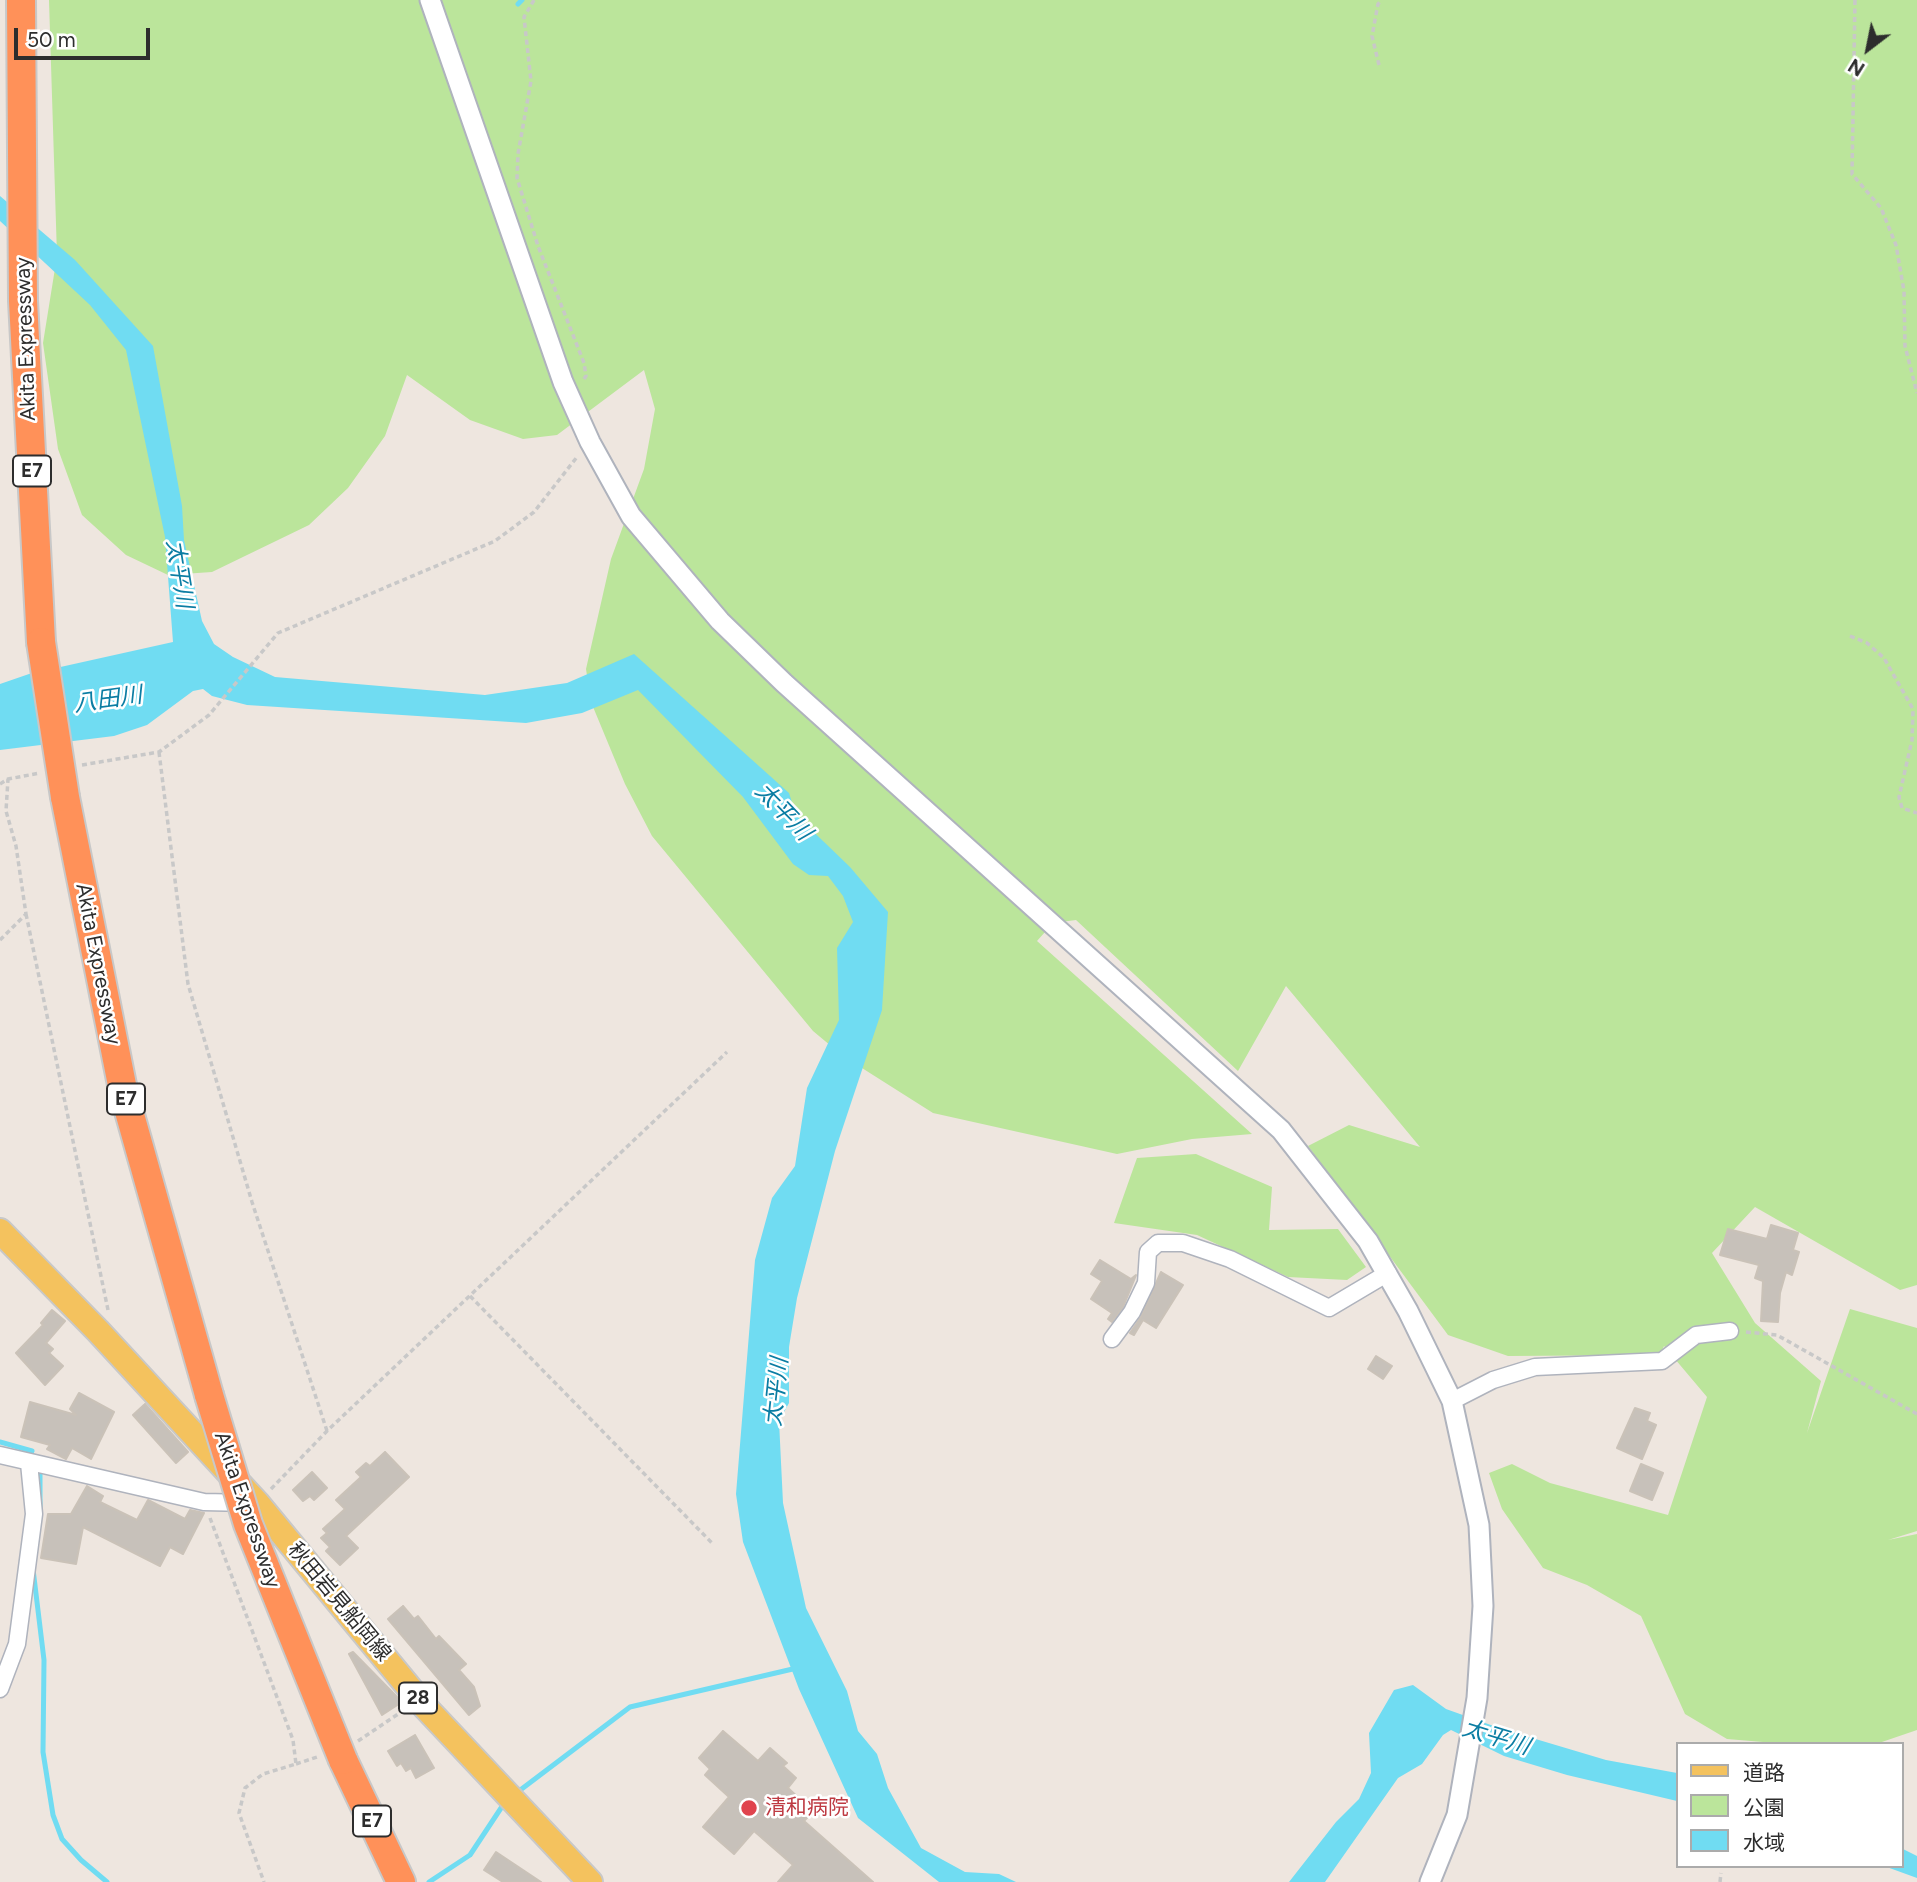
<!DOCTYPE html>
<meta charset="utf-8">
<style>
body{margin:0}
#map{position:relative;width:1917px;height:1882px;overflow:hidden;background:#eee6df;font-family:Figtree,"Noto Sans JP",sans-serif}
canvas{display:block}
.legend{position:absolute;left:1676px;top:1742px;width:228px;height:126px;box-sizing:border-box;background:#fff;border:2px solid #ababab;margin:0;padding:9px 12px;list-style:none;font-size:21px;color:#2d2d2d}
.legend li{display:flex;align-items:center;gap:14px;height:35px}
.legend b{width:35px;border:2px solid #ababab}
.north{position:absolute;left:1833px;top:14px;width:70px;height:70px;-webkit-text-stroke:5px #fff;paint-order:stroke;rotate:212deg;font-size:19px;font-weight:700;line-height:28px;text-align:center;color:#2d2d2d}
.north::after{content:'';display:block;margin:auto;width:24px;height:32px;background:#2d2d2d;clip-path:polygon(50% 0,100% 100%,50% 72%,0 100%)}
.scale{position:absolute;left:14px;top:28px;width:136px;height:32px;box-sizing:border-box;border:4px solid #2d2d2d;border-top:0;padding-left:9px;font-size:21px;line-height:24px;white-space:nowrap;color:#2d2d2d;-webkit-text-stroke:5px #fff;paint-order:stroke}
</style>
<div id="map">
<canvas width="1917" height="1882"></canvas>
<ul class="legend">
<li><b style="height:9px;background:#f4c25e"></b>道路</li>
<li><b style="height:19px;background:#bbe59b"></b>公園</li>
<li><b style="height:19px;background:#70dcf2"></b>水域</li>
</ul>
<div class="north">N</div>
<div class="scale">50 m</div>
</div>
<script>
const ctx = document.querySelector('canvas').getContext('2d');
ctx.lineJoin = 'round';
function fillPath(path, color) { ctx.fillStyle = color; ctx.fill(path, 'evenodd'); }
const poly = rows => new Path2D(rows.map(r => 'M' + r).join(''));
function stroke(path, color, width, dash) { ctx.strokeStyle = color; ctx.lineWidth = width; ctx.lineCap = dash ? 'butt' : 'round'; ctx.setLineDash(dash || []); ctx.stroke(path); }
function write(font, color, halo, rows, align = 'center') {
  ctx.font = font + ' Figtree,"Noto Sans JP",sans-serif'; ctx.lineWidth = 5; ctx.setLineDash([]); ctx.textBaseline = 'middle'; ctx.strokeStyle = halo; ctx.fillStyle = color; for (const [text, x, y, turn = 0] of rows) {
    ctx.save(); ctx.translate(x, y); ctx.rotate((+turn || 0) * Math.PI / 180); ctx.textAlign = isNaN(turn) ? turn : align; if (halo) ctx.strokeText(text, 0, 0); ctx.fillText(text, 0, 0); ctx.restore();
  }
}
fillPath(poly([
 [49,0,1917,0,1917,1285,1900,1290,1755,1207,1712,1253,1755,1323,1821,1381,1807,1433,1850,1309,1917,1328,1917,1531,1888,1540,1917,1534,1917,1730,1876,1744,1787,1744,1727,1739,1685,1714,1641,1616,1587,1585,1543,1568,1502,1509,1489,1473,1512,1464,1550,1483,1668,1515,1707,1397,1664,1346,1660,1355,1508,1356,1448,1335,1308,1146,1349,1125,1420,1147,1286,986,1238,1071,1076,920,1053,923,1037,941,1252,1134,1192,1139,1117,1154,933,1113,843,1056,813,1031,652,836,625,784,591,702,586,669,611,559,644,469,655,409,644,370,557,435,523,439,470,420,407,375,385,436,348,488,309,525,212,572,168,575,126,555,82,515,58,449,43,343,57,256],
 [1196,1154,1272,1187,1269,1230,1338,1229,1366,1267,1347,1280,1288,1277,1197,1235,1114,1223,1137,1158]
]), '#bbe59b');
fillPath(poly([
 [0,196,75,260,153,346,182,506,184,540,202,621,214,644,233,657,275,677,485,695,567,683,634,654,789,793,796,815,850,867,888,912,882,1010,835,1151,797,1298,789,1347,789,1403,779,1421,783,1503,806,1608,847,1691,858,1731,877,1754,888,1788,921,1848,965,1872,999,1874,1016,1882,939,1882,858,1818,799,1689,743,1542,736,1494,755,1260,772,1198,795,1166,807,1088,839,1020,837,948,853,922,843,896,828,876,809,875,793,864,743,797,638,690,582,713,526,723,247,705,212,696,203,689,193,691,147,725,114,736,0,750,0,684,29,674,173,642,165,537,126,350,90,305,0,221],
 [1413,1685,1446,1709,1502,1729,1606,1760,1677,1773,1677,1801,1567,1775,1504,1756,1451,1730,1443,1735,1422,1764,1398,1778,1325,1882,1289,1882,1336,1822,1359,1799,1371,1773,1369,1733,1394,1690],
 [1901,1848,1917,1856,1917,1878,1884,1866,1901,1866]
]), '#70dcf2');
stroke(poly([
 [518,4,522,0],
 [0,1442,32,1451],
 [40,1510,40,1472],
 [33,1569,44,1660,43,1752,53,1815,62,1839,81,1860,107,1882],
 [515,1794,630,1707,797,1668],
 [429,1882,470,1855,505,1802]
]), '#70dcf2', 5);
const building = poly([
 [1771,1225,1798,1233,1793,1250,1799,1252,1792,1275,1786,1272,1780,1293,1778,1322,1761,1321,1763,1281,1755,1278,1759,1265,1720,1255,1728,1229,1767,1239,1771,1225],
 [1100,1260,1131,1279,1136,1275,1123,1307,1112,1322,1108,1319,1112,1313,1091,1299,1102,1281,1091,1274,1100,1260],
 [1161,1272,1183,1285,1156,1328,1143,1320,1134,1335,1130,1333,1141,1317,1161,1272],
 [52,1310,65,1321,46,1343,53,1349,49,1353,63,1366,45,1385,16,1353,43,1325,41,1323,52,1310],
 [1376,1356,1392,1366,1383,1379,1368,1369,1376,1356],
 [79,1393,114,1412,91,1459,72,1448,66,1459,47,1449,50,1445,21,1437,30,1402,76,1415,70,1409,79,1393],
 [145,1404,188,1452,176,1463,133,1415,145,1404],
 [1635,1408,1650,1413,1647,1421,1656,1425,1642,1459,1617,1448,1635,1408],
 [385,1452,409,1477,346,1536,358,1548,340,1565,326,1551,330,1547,321,1538,327,1533,323,1529,345,1509,336,1500,361,1477,356,1472,366,1463,370,1466,385,1452],
 [1641,1464,1663,1473,1652,1500,1630,1491,1641,1464],
 [312,1472,327,1488,314,1500,310,1496,303,1501,293,1490,312,1472],
 [87,1486,103,1496,100,1502,137,1520,148,1500,185,1519,190,1510,204,1513,183,1554,170,1547,160,1566,83,1527,76,1564,41,1558,48,1514,71,1514,87,1486],
 [403,1606,414,1619,418,1616,436,1639,439,1636,466,1664,459,1670,474,1687,480,1706,469,1715,388,1619,403,1606],
 [353,1652,400,1700,402,1702,382,1715,349,1654,353,1652],
 [723,1731,758,1761,770,1748,787,1763,783,1766,796,1778,788,1788,813,1811,804,1821,873,1882,778,1882,793,1865,754,1831,734,1854,703,1827,729,1797,705,1775,710,1769,699,1758,723,1731],
 [415,1735,434,1768,416,1778,411,1768,406,1771,401,1763,397,1766,388,1751,415,1735],
 [496,1852,541,1882,503,1882,484,1870,496,1852]
]);
fillPath(building, '#c7c1ba');
stroke(building, '#cac2b8', 2);
const minor = poly([
 [1112,1339,1132,1312,1146,1283,1148,1252,1158,1243,1183,1243,1230,1259,1329,1308,1388,1273],
 [1452,1401,1493,1380,1535,1367,1662,1361,1696,1335,1730,1331],
 [0,1455,204,1502,248,1503],
 [0,1689,17,1644,34,1514,29,1463]
]);
const tertiary = poly([
 [430,0,563,382,590,442,631,516,720,621,784,683,1281,1130,1368,1241,1408,1311,1452,1401,1479,1525,1483,1606,1477,1698,1457,1815,1430,1882]
]);
const primary = poly([
 [0,1231,98,1331,257,1503,426,1708,590,1882]
]);
const motorway = poly([
 [21,0,23,301,41,642],
 [65,797,123,1090,209,1395],
 [343,1760,401,1882]
]);
stroke(minor, '#afb3bd', 19);
stroke(tertiary, '#afb3bd', 23);
stroke(primary, '#c8c8c8', 28);
stroke(motorway, '#c8c8c8', 32);
stroke(poly([
 [534,0,524,17,531,81,518,154,517,178,538,246,584,363,586,376,582,382],
 [1855,0,1852,174,1881,208,1896,245,1904,291,1905,346,1917,393],
 [1379,65,1372,36,1378,4,1382,0],
 [1850,636,1867,643,1884,658,1913,709,1912,740,1899,797,1902,808,1917,813],
 [159,752,188,984,252,1202,327,1431],
 [82,765,159,752,209,715,278,633,495,541,534,512,577,457],
 [0,784,8,779,40,773],
 [26,914,108,1310],
 [0,940,26,914,16,846,6,811,8,779],
 [470,1296,712,1543],
 [1746,1332,1777,1335,1917,1414],
 [271,1489,327,1431,727,1052],
 [210,1518,293,1740,296,1764,263,1774,245,1788,239,1813,264,1882],
 [358,1741,401,1712],
 [296,1764,317,1757],
 [1720,1882,1721,1873]
]), '#c8c8c8', 3.5, [5, 3.5]);
stroke(minor, '#fff', 16);
stroke(tertiary, '#fff', 19);
stroke(primary, '#f4c25e', 24);
stroke(motorway, '#ff9159', 28);
const motorwayBridge = poly([
 [41,642,65,797],
 [209,1395,248,1524,343,1760]
]);
stroke(motorwayBridge, '#c8c8c8', 32, []);
stroke(motorwayBridge, '#ff9159', 28);
for (const [x, y, r, color] of [
 [749,1808,9,"#e0444e"]
]) { const dot = new Path2D(); dot.arc(x, y, r, 0, 2 * Math.PI); ctx.fillStyle = color; ctx.fill(dot); stroke(dot, '#fff', 2.5); }
for (const [x, y, w] of [
 [32,471,38],
 [126,1099,38],
 [418,1698,38],
 [372,1821,38]
]) { const box = new Path2D(); box.roundRect(x - w / 2, y - 15.5, w, 31, 5); ctx.fillStyle = '#fff'; ctx.fill(box); stroke(box, '#2d2d2d', 2); }
write('bold 19px', '#2d2d2d', null, [
 ["E7",32,471],
 ["E7",126,1099],
 ["28",418,1698],
 ["E7",372,1821]
]);
write('21px', '#2d2d2d', '#fff', [
 ["Akita Expressway",26,339,-92],
 ["Akita Expressway",98,964,79],
 ["Akita Expressway",247,1510,71],
 ["秋田岩見船岡線",339,1602,50]
]);
write('21px', '#be3a42', '#fff', [
 ["清和病院",765,1808]
], 'left');
write('italic 23px', '#0b7da3', '#fff', [
 ["太平川",179,574,81],
 ["八田川",108,700,-8],
 ["太平川",783,812,46],
 ["太平川",777,1392,-84],
 ["太平川",1496,1738,17]
]);
</script>
